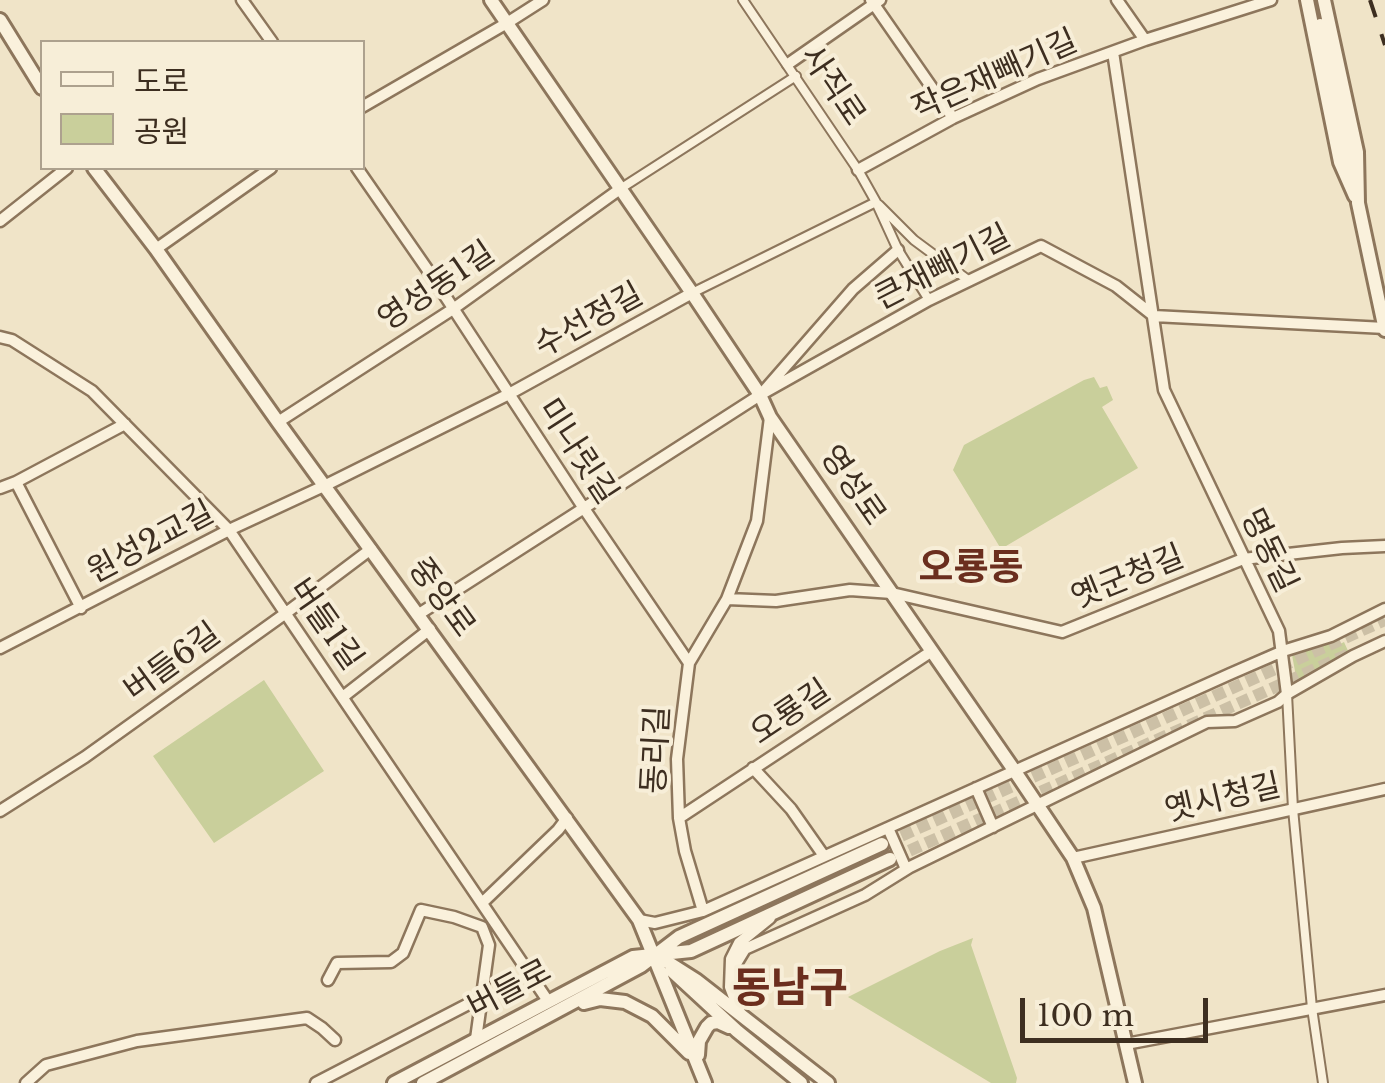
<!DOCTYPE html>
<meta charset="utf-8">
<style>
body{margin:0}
#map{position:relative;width:1385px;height:1083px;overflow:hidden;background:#f0e4c8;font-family:"Libre Baskerville","Noto Sans KR",serif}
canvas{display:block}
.legend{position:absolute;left:40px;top:40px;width:325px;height:130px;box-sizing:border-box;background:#f7eed8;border:2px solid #ada18e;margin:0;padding:12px 18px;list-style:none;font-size:30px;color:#3d2e20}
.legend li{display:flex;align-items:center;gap:20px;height:50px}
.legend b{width:50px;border:2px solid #ada18e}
.scale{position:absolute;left:1020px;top:998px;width:188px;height:45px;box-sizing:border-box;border:5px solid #3d2e20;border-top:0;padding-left:12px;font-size:30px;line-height:35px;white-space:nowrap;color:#3d2e20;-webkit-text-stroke:8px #f7eed8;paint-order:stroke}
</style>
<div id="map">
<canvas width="1385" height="1083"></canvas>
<ul class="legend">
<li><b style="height:12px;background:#faf1dc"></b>도로</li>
<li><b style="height:28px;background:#c9cf9b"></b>공원</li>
</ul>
<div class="scale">100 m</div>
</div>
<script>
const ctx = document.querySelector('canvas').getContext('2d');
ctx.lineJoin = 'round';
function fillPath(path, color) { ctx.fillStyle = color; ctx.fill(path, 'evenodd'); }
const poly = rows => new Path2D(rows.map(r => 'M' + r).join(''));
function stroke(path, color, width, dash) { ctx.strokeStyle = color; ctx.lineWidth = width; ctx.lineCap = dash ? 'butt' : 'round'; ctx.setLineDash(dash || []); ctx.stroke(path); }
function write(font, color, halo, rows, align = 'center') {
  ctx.font = font + ' "Libre Baskerville","Noto Sans KR",serif'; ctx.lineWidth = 8; ctx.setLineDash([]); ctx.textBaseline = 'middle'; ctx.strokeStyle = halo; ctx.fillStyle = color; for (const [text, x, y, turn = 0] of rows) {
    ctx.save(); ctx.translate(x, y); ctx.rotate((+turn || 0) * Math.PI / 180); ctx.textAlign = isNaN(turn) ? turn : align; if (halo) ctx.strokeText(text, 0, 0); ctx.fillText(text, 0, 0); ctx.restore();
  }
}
fillPath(poly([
 [1094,377,1100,388,1107,386,1113,400,1102,407,1138,468,1001,549,953,470,964,445,1084,380],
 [1334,637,1338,645,1344,642,1349,653,1297,682,1292,655,1296,652],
 [264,680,324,771,214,843,153,756],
 [973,938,971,945,1017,1078,1016,1083,991,1083,848,997,940,951]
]), '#c9cf9b');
stroke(poly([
 [1318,16,1319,0],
 [885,843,1385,620],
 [893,858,1349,654]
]), '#ccc0a6', 12, [12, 6]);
const pedestrian = poly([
 [743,0,858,170,876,202,898,250,929,300],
 [620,189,796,76],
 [879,205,914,240,968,280],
 [692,293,876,202],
 [1287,694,1293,809,1312,1008,1323,1083]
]);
const minor = poly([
 [242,0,272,42],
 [871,0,953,118],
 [1117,0,1145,40],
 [1113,52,1164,390,1279,631,1287,694],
 [788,64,880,0],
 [362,107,507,23,543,0],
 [357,168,436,282,583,507,689,663],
 [858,170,953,118,1038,79,1145,40,1271,0],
 [0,221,67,168],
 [156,249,271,168],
 [0,337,12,340,92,391,229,530,548,1001],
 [764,391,853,289,898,250],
 [278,422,453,309,620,189],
 [16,482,81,608],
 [0,488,16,482,125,424],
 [727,599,776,601,850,590,892,593,1062,632,1243,559,1342,548,1385,546],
 [419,614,760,395,929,300,1041,246,1116,286,1154,316,1385,328],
 [0,648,229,530,326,485,509,394,692,293],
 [344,696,430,629],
 [753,768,791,809,824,856],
 [976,788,993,827],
 [0,811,85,757,286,613,371,549],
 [679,818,932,651],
 [888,828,906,869],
 [1073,858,1385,789],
 [482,903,558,830,567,818],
 [703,911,685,851,679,818,677,759,689,663,727,599,757,521,770,417],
 [639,920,655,923,703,911,1230,674,1283,651,1331,636,1385,609],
 [731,972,745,949,865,895,910,867,1207,722,1235,721,1278,702,1287,694,1353,656,1385,641],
 [328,980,337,963,391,962,403,953,421,910,454,917,482,927,489,945,476,1039],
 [740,1013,730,987,731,959,739,943,770,918],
 [1126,1044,1385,995],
 [26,1083,46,1065,137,1041,307,1018,322,1028,335,1040],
 [316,1083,482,997]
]);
const tertiary = poly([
 [491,0,692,293,760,395,770,417,1014,770,1073,858,1094,908,1135,1083],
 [1307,0,1340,162,1355,196],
 [1324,0,1357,152,1358,203,1385,330],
 [0,20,42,88],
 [1320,25,1352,171],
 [94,168,156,249,278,422,639,920,705,1083],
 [655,954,696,980,828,1083],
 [671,970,737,1031,801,1083],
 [584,1003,600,999,625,1002,652,1016,689,1053],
 [698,1055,699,1041,707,1027,711,1023,718,1022,729,1027],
 [394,1083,633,957,691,951,890,859],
 [423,1083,641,966,679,937,882,844]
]);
stroke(pedestrian, '#8d765c', 12);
stroke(minor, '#8d765c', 15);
stroke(tertiary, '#8d765c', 18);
stroke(pedestrian, '#faf1dc', 8);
stroke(minor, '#faf1dc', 10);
stroke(tertiary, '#faf1dc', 12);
stroke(poly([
 [1370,0,1385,45]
]), '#3d2e20', 4, [18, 18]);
write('32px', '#3d2e20', '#f7eed8', [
 ["작은재빼기길",995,76,-24],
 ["사직로",832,86,56],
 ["큰재빼기길",943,268,-27],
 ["영성동1길",437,287,-34],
 ["수선정길",589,321,-29],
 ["미나릿길",577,452,57],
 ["영성로",852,486,55],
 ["원성2교길",151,543,-28],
 ["명동길",1268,551,64],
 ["옛군청길",1128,578,-22],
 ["중앙로",441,598,54],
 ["버들1길",325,625,55],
 ["버들6길",173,663,-36],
 ["오룡길",791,713,-34],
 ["동리길",657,750,-87],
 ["옛시청길",1223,799,-13],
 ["버들로",510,990,-28]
]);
write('bold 38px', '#6b2e1e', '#f7eed8', [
 ["오룡동",971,569]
]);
write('bold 42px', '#6b2e1e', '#f7eed8', [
 ["동남구",790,990]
]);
</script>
